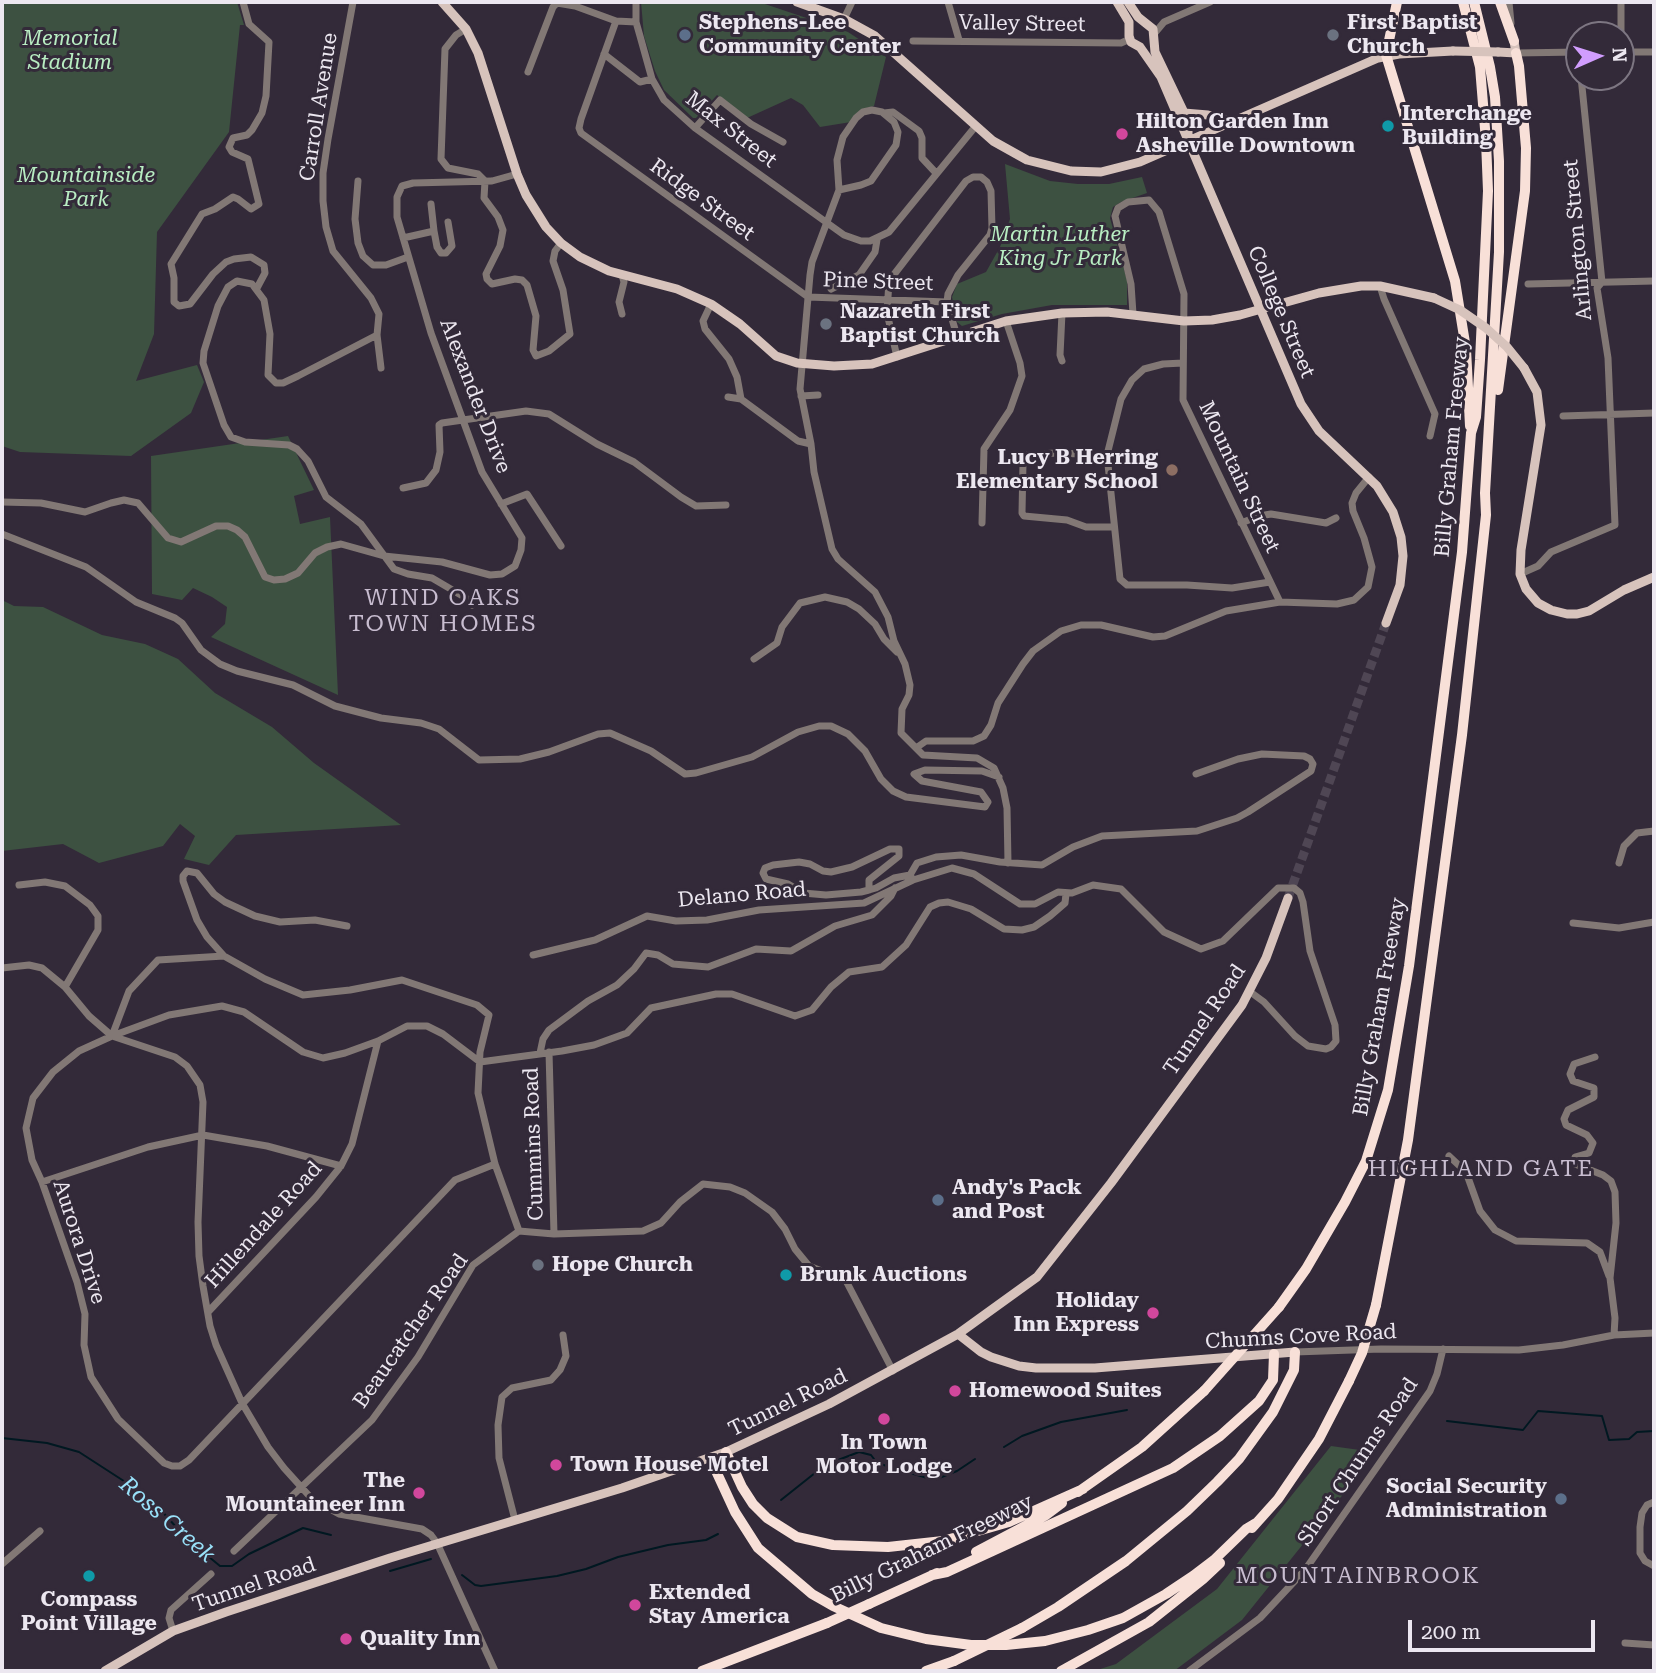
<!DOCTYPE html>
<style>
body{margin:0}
#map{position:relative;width:1656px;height:1673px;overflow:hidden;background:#332a39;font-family:"Roboto Serif",serif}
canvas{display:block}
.frame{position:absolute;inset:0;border:4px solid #ece7f0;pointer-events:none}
.north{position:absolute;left:1565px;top:21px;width:70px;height:70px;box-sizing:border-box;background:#332a39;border:2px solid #7d7682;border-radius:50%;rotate:87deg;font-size:19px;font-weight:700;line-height:28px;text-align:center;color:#ece7f0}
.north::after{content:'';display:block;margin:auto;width:24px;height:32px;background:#d19dfe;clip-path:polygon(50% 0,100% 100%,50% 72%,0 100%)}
.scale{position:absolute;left:1408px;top:1620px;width:187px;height:32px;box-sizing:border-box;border:4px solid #ece7f0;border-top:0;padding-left:9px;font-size:21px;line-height:24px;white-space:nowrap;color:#ece7f0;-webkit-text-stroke:5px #332a39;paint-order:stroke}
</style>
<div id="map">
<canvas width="1656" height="1673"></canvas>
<div class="frame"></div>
<div class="north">N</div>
<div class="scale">200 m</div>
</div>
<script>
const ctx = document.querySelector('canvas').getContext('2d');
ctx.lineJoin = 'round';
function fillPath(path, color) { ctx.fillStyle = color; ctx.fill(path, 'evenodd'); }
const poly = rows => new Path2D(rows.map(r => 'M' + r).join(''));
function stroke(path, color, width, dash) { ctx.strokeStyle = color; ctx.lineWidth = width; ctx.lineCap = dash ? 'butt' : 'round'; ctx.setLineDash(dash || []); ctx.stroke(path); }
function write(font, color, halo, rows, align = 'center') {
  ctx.font = font + ' "Roboto Serif",serif'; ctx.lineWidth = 6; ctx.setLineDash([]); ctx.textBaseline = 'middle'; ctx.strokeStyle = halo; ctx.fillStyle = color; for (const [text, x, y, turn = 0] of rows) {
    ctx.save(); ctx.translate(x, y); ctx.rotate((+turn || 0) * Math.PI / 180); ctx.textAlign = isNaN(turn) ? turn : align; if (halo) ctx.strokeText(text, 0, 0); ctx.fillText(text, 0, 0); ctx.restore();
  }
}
fillPath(poly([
 [2,2,237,2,244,25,240,25,229,132,157,232,154,334,136,381,197,365,204,382,191,413,131,456,20,452,2,446],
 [641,2,759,2,848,32,886,57,874,106,863,109,851,122,820,127,803,105,791,98,747,118,717,95,696,118,693,118,664,90,655,71,644,36],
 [1005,164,1050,181,1078,184,1109,184,1142,177,1147,193,1121,202,1113,207,1110,218,1127,280,1127,305,1052,305,1002,314,962,326,957,322,952,297,957,284,986,272,1000,247,1010,219],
 [288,436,314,490,294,496,300,524,330,517,338,695,211,637,225,624,227,607,212,597,193,588,182,600,152,594,151,456],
 [2,600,14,606,43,607,102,635,145,644,178,659,215,693,272,727,314,763,401,825,236,835,209,865,184,859,195,836,180,824,163,846,99,863,63,844,2,851],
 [1331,1446,1367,1451,1357,1477,1242,1620,1174,1671,1094,1671,1116,1664,1217,1589]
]), '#3d5141');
stroke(poly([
 [1447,1421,1523,1430,1538,1411,1602,1416,1609,1440,1629,1439,1637,1432,1654,1431],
 [2,1438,47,1443,79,1452,130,1485,159,1508,186,1538,220,1566,232,1566,249,1554,303,1528,331,1535],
 [1004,1447,1022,1436,1061,1422,1127,1410],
 [781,1500,825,1465,859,1452,871,1455,877,1463,934,1480,957,1471,975,1459],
 [390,1571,431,1559],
 [462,1575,475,1585,481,1586,557,1576,586,1569,618,1557,668,1545,706,1540,718,1534]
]), '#001821', 2);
stroke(poly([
 [1288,898,1386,623]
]), '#4f4654', 9, [9, 4.5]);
stroke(poly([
 [243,2,249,24,269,42,266,96,262,113,252,130,247,135,233,138,229,147,232,152,248,159,259,204,251,209,238,199,233,197,215,209,202,214,171,264,174,278,174,302,179,306,190,304,213,274,226,262,234,259,251,257,264,265,265,273,257,288],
 [353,2,328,139,323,173,323,201,326,227,333,251,371,298,379,314,377,335,381,368],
 [636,2,636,22,640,36,652,79,664,100,695,128,844,235,861,241,870,241,889,232,975,127],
 [948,2,959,40],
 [1509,2,1511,23],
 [844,19,852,2],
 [636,22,616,21,581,119,579,128,581,133,808,297,947,302],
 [466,29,456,35,445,49,441,159,448,168,478,174,485,181,484,198,498,217,503,230,500,246,486,274,487,279,492,284,515,279,522,280,527,285,536,316,533,350,536,356,549,351,570,334,563,290,553,261,555,251,561,243],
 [1154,34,1164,22,1210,2],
 [913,41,1121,43,1130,39],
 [1621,45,1621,2],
 [1621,52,1654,52],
 [1516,53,1579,52],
 [604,54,640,82,652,79],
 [528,72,553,7,557,3,575,6,616,21],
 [872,110,882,112,894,122,898,132,896,145,871,181,861,185,839,190,837,160,843,137,856,118,863,112,872,110],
 [884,113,893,112,919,131,922,138,922,158,936,173],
 [695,128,720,100,751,124,783,142],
 [358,181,355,219,358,243,363,256,373,265,386,265,408,257],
 [431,204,434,231,437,247,441,253,446,253,452,246,448,222],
 [403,238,434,231],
 [1528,284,1654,281],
 [1380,286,1384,299,1435,414,1430,436],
 [831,289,859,275,875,252,877,240],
 [711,304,703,321,705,329,729,359,737,377,741,399,798,441,811,444,814,472,832,549,838,559,875,592,888,617,894,641,905,664,910,685,909,695,902,709,901,733,923,755,977,758,994,768,1003,788,1007,808,1008,863],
 [622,314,619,302,624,282,622,275],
 [1133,314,1131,284,1115,216,1118,208,1128,202,1149,200,1159,212,1184,294,1183,400,1280,602],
 [377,335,298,376,283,383,276,383,268,375,270,334,264,300,252,284,237,281,228,287,218,306,204,351,203,363,224,425,231,437,245,442,289,445,297,449,308,461,326,497,361,524,394,569,408,574,432,578,466,598,472,605],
 [897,357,887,313,889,281,966,181,973,177,981,177,987,182,991,191,992,228,990,235,958,275,948,294,947,302,957,336],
 [1062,361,1060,355,1062,313],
 [1183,363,1163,364,1144,369,1132,380,1121,399,1107,455,1120,579,1127,585,1187,585,1232,588,1270,582],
 [801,396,818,395],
 [728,397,741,399],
 [1563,416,1654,413],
 [811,444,800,389,810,275,812,262,839,190],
 [1107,455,1055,453,1027,455,1023,463,1022,513,1024,516,1067,520,1086,527,1113,527],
 [403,488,426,483,436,470,440,452,439,425,442,423,526,411,549,414,597,444,634,462,681,497,696,506,726,505],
 [2,502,41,503,85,512,111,503,124,500,138,503,168,538,181,542,216,526,228,526,237,530,245,537,265,577,274,580,285,579,298,573,315,553,327,547,341,544,384,556,442,562,490,575,502,574,515,566,521,550,522,538,482,472,431,333,397,217,397,197,402,186,413,183,492,181,517,174],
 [501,504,527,494,561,546],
 [982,523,984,449,1010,410,1022,376,1020,363,1006,321],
 [1241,523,1259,516,1271,514,1326,523,1336,518],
 [2,534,86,567,136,602,175,618,182,623,201,650,220,664,237,671,293,685,335,706,381,718,421,723,439,729,479,760,520,759,549,752,598,734,610,733,651,751,685,774,696,773,752,757,798,732,819,726,831,726,848,734,865,751,881,779,893,791,906,797,985,807,988,802,981,792,922,781,914,774,925,770,982,771,999,777],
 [1520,574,1538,566,1551,552,1615,525,1608,358,1597,288,1602,282,1581,77],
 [754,659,777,643,782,627,800,603,825,597,847,602,859,609,875,624,884,639,897,652],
 [916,748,926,741,973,741,984,736,991,725,998,703,1023,664,1033,651,1061,631,1081,625,1101,625,1153,637,1165,636,1226,611,1280,602,1337,604,1354,600,1368,587,1372,567,1364,538,1353,511,1352,503,1356,493,1369,477],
 [1619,863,1624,846,1637,833,1654,831],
 [913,880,910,875,917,863,936,857,961,855,1000,862,1042,865,1073,847,1102,836,1197,831,1237,818,1248,812,1311,771,1313,764,1310,759,1304,756,1262,754,1238,759,1196,774],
 [19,885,45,882,65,886,90,905,98,916,98,930,65,987],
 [869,890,869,880,899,856,899,849,890,849,852,867,831,872,823,871,810,864,799,862,773,865,765,868,763,873,766,879,788,884,803,893,826,895,861,892,869,890,876,888,894,878,910,875],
 [1573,923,1619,928,1654,922],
 [533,955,595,940,647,916,676,921,707,920,759,910,864,903,913,880,952,868,974,874,1020,904,1035,904,1058,892,1072,893,1093,885,1121,889,1164,932,1201,949,1223,941,1278,888,1294,888,1300,893,1303,902,1310,951,1335,1025,1336,1041,1331,1047,1326,1049,1308,1046,1295,1036,1264,1002,1249,991],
 [224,956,207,937,197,920,183,881,183,876,187,871,197,873,214,894,225,902,255,916,280,922,315,920,347,926],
 [2,968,29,965,42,968,65,987,89,1016,112,1036,175,1057,187,1066,200,1085,203,1102,198,1222,199,1256,203,1286,210,1326,216,1345,242,1403,268,1447,284,1468,312,1499,339,1514,422,1529,431,1535,437,1543,495,1671],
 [112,1036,129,991,158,960,224,956,265,979,303,995,350,990,402,980,477,1005,489,1015,480,1052,478,1093,495,1164,519,1231,473,1265,418,1357,372,1420,234,1551],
 [549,1052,554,1234],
 [540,1053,543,1039,549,1030,588,1001,617,985,634,969,646,953,658,955,673,964,708,967,756,949,791,951,835,926,872,915,891,896,895,888],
 [1595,1057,1574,1064,1570,1074,1573,1081,1594,1088,1594,1097,1568,1110,1564,1119,1566,1125,1587,1135,1593,1143,1589,1153,1575,1157,1575,1164,1603,1175,1611,1181,1615,1192,1616,1223,1610,1278,1615,1318,1614,1335],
 [480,1062,443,1034,427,1026,407,1026,378,1041,345,1053,323,1058,303,1052,244,1012,222,1006,169,1015,112,1036,79,1051,53,1072,33,1098,26,1128,32,1160,42,1182,77,1282,85,1314,84,1345,91,1377,118,1419,164,1463,172,1466,180,1466,189,1460,455,1180,495,1164],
 [480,1062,562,1051,594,1045,627,1033,651,1008,716,994,732,994,795,1016,812,1010,831,987,849,972,882,967,906,945,930,907,939,903,948,902,971,909,1004,929,1022,930,1034,927,1050,916,1065,903,1066,894],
 [1449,1156,1466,1172,1480,1211,1495,1230,1516,1241,1587,1243,1600,1252,1609,1276],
 [42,1182,148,1147,203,1135,267,1146,341,1166],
 [519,1231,554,1234,643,1231,661,1223,680,1202,703,1184,730,1187,745,1193,772,1212,785,1229,795,1249,809,1266,837,1277,843,1275,893,1371],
 [209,1311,316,1197,341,1166,352,1144,378,1041],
 [1295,1352,1381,1349,1519,1350,1563,1345,1614,1335,1654,1333],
 [1654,1502,1647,1505,1642,1513,1640,1527,1640,1553,1645,1561,1654,1566],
 [515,1520,499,1458,498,1425,502,1397,512,1388,551,1380,560,1370,566,1356,563,1335],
 [2,1564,40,1531],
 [173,1631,169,1618,171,1610,211,1574],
 [1625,1643,1654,1645],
 [1189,1671,1260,1618,1305,1570,1430,1391,1437,1374,1443,1349]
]), '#827875', 7);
stroke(poly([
 [442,2,466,29,478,53,517,174,526,195,546,227,561,243,580,257,609,271,677,289,711,304,740,324,776,356,797,363,834,366,872,364,1006,321,1062,313,1107,312,1184,321,1212,320,1240,315,1319,293,1361,286,1380,286,1434,298],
 [797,2,844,19,875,36,993,141,1027,160,1071,171,1101,172,1140,162,1378,58,1399,54,1453,51],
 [1117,2,1129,22,1129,36,1131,42,1140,47,1161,77,1301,404,1319,431,1377,486,1393,512,1401,537,1403,556,1400,585,1386,623],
 [1128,2,1138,17,1153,29,1155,52,1188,121,1188,136],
 [1498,52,1516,53,1514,41],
 [1184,113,1208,115,1232,121],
 [1524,368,1537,392,1541,425,1521,550,1520,574,1526,589,1538,603,1551,610,1567,614,1577,614,1589,611,1624,590,1654,577],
 [958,1334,981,1352,991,1357,1019,1366,1036,1368,1095,1368,1295,1352],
 [105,1671,173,1631,226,1612,390,1558,622,1488,726,1452,829,1404,958,1334,1037,1277,1111,1183,1242,1005,1266,958,1288,898]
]), '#d7c3bc', 9);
stroke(poly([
 [1397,2,1386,55,1455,281,1466,349,1470,426],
 [1500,2,1514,41],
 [1498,390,1525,191,1526,148,1519,66,1516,53],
 [1376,1305,1408,1140,1462,735,1486,515,1485,493,1499,252,1499,161,1495,97,1490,67,1474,2],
 [1279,1307,1306,1269,1345,1202,1366,1161,1388,1090,1409,966,1462,552,1471,433,1476,417,1480,360,1488,191,1486,141,1480,67,1463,2],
 [726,1452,742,1487,753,1504,767,1518,797,1537,833,1545,888,1547,943,1541,1009,1522,1083,1489],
 [710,1458,735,1512,758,1548,812,1594,833,1606,881,1628,926,1639,971,1645,1006,1645,1045,1641,1088,1630,1123,1618,1166,1594,1193,1576,1214,1560,1246,1529,1256,1523],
 [1078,1492,1142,1447,1204,1391],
 [1252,1528,1278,1499,1319,1439,1349,1381],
 [976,1552,1046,1515,1062,1503],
 [932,1575,947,1572,1173,1468,1220,1436,1259,1401,1273,1380,1274,1354],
 [869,1604,937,1573],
 [1022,1628,1058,1607,1126,1561,1187,1511,1217,1482,1239,1459,1273,1412,1294,1370,1295,1352],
 [702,1671,827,1623],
 [926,1671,954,1661],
 [1061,1671,1149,1622,1203,1579,1220,1563]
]), '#f8e0d8', 10);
stroke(poly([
 [1453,51,1498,52],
 [1434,298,1460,310,1486,328,1507,347,1524,368]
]), '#d7c3bc', 9);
stroke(poly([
 [1349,1381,1362,1353,1376,1305],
 [1204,1391,1279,1307],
 [827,1623,869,1604],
 [954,1661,1022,1628]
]), '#f8e0d8', 10);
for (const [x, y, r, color] of [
 [685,35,7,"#5c6f8a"],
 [1333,35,7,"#6b7280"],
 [1388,126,7,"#0f9aa8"],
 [1122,134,7,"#d1479c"],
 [826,324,7,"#6b7280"],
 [1172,470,7,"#8d6e63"],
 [938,1200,7,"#5c6f8a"],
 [538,1265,7,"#6b7280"],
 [786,1275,7,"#0f9aa8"],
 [1153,1313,7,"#d1479c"],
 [955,1391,7,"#d1479c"],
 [884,1419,7,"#d1479c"],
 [556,1465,7,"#d1479c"],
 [419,1493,7,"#d1479c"],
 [1561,1499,7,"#5c6f8a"],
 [89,1576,7,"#0f9aa8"],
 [635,1605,7,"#d1479c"],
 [346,1639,7,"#d1479c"]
]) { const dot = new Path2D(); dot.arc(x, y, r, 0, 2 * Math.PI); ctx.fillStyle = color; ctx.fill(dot); stroke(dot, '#332a39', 2.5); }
write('bold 21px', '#ece7f0', '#332a39', [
 ["Stephens-Lee",699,23],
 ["Community Center",699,47],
 ["First Baptist",1347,23],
 ["Church",1347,47],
 ["Interchange",1402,114],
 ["Building",1402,138],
 ["Hilton Garden Inn",1136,122],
 ["Asheville Downtown",1136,146],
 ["Nazareth First",840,312],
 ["Baptist Church",840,336],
 ["Lucy B Herring",1158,458,"right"],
 ["Elementary School",1158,482,"right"],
 ["Andy's Pack",952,1188],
 ["and Post",952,1212],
 ["Hope Church",552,1265],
 ["Brunk Auctions",800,1275],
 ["Holiday",1139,1301,"right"],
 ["Inn Express",1139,1325,"right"],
 ["Homewood Suites",969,1391],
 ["In Town",884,1443,"center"],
 ["Motor Lodge",884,1467,"center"],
 ["Town House Motel",570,1465],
 ["The",405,1481,"right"],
 ["Mountaineer Inn",405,1505,"right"],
 ["Social Security",1547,1487,"right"],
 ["Administration",1547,1511,"right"],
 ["Extended",649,1593],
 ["Stay America",649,1617],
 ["Compass",89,1600,"center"],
 ["Point Village",89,1624,"center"],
 ["Quality Inn",360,1639]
], 'left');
write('21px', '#ece7f0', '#332a39', [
 ["Valley Street",1022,24,1],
 ["Carroll Avenue",319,107,-81],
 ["Max Street",731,130,38],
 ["Ridge Street",702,200,36],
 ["Arlington Street",1578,240,-95],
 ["Pine Street",878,282,2],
 ["College Street",1281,312,67],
 ["Alexander Drive",475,396,69],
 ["Billy Graham Freeway",1452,447,-85],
 ["Mountain Street",1239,477,65],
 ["Delano Road",742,895,-5],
 ["Billy Graham Freeway",1380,1007,-80],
 ["Tunnel Road",1205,1020,-56],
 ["Cummins Road",534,1144,-92],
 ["Hillendale Road",264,1225,-48],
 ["Aurora Drive",79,1242,72],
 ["Beaucatcher Road",411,1331,-55],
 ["Chunns Cove Road",1301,1337,-3],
 ["Tunnel Road",788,1403,-26],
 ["Short Chunns Road",1358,1462,-56],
 ["Billy Graham Freeway",932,1549,-26],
 ["Tunnel Road",254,1585,-19]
]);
write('italic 21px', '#b8edc2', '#332a39', [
 ["Memorial",70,39],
 ["Stadium",70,63],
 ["Mountainside",86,176],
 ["Park",86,200],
 ["Martin Luther",1060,235],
 ["King Jr Park",1060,259]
]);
ctx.letterSpacing = '2px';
write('23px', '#c8bdd0', '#332a39', [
 ["WIND OAKS",443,598],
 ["TOWN HOMES",443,624],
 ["HIGHLAND GATE",1481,1169],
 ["MOUNTAINBROOK",1358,1576]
]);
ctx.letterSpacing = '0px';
write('italic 23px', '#99e1f9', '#332a39', [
 ["Ross Creek",167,1520,41]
]);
</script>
